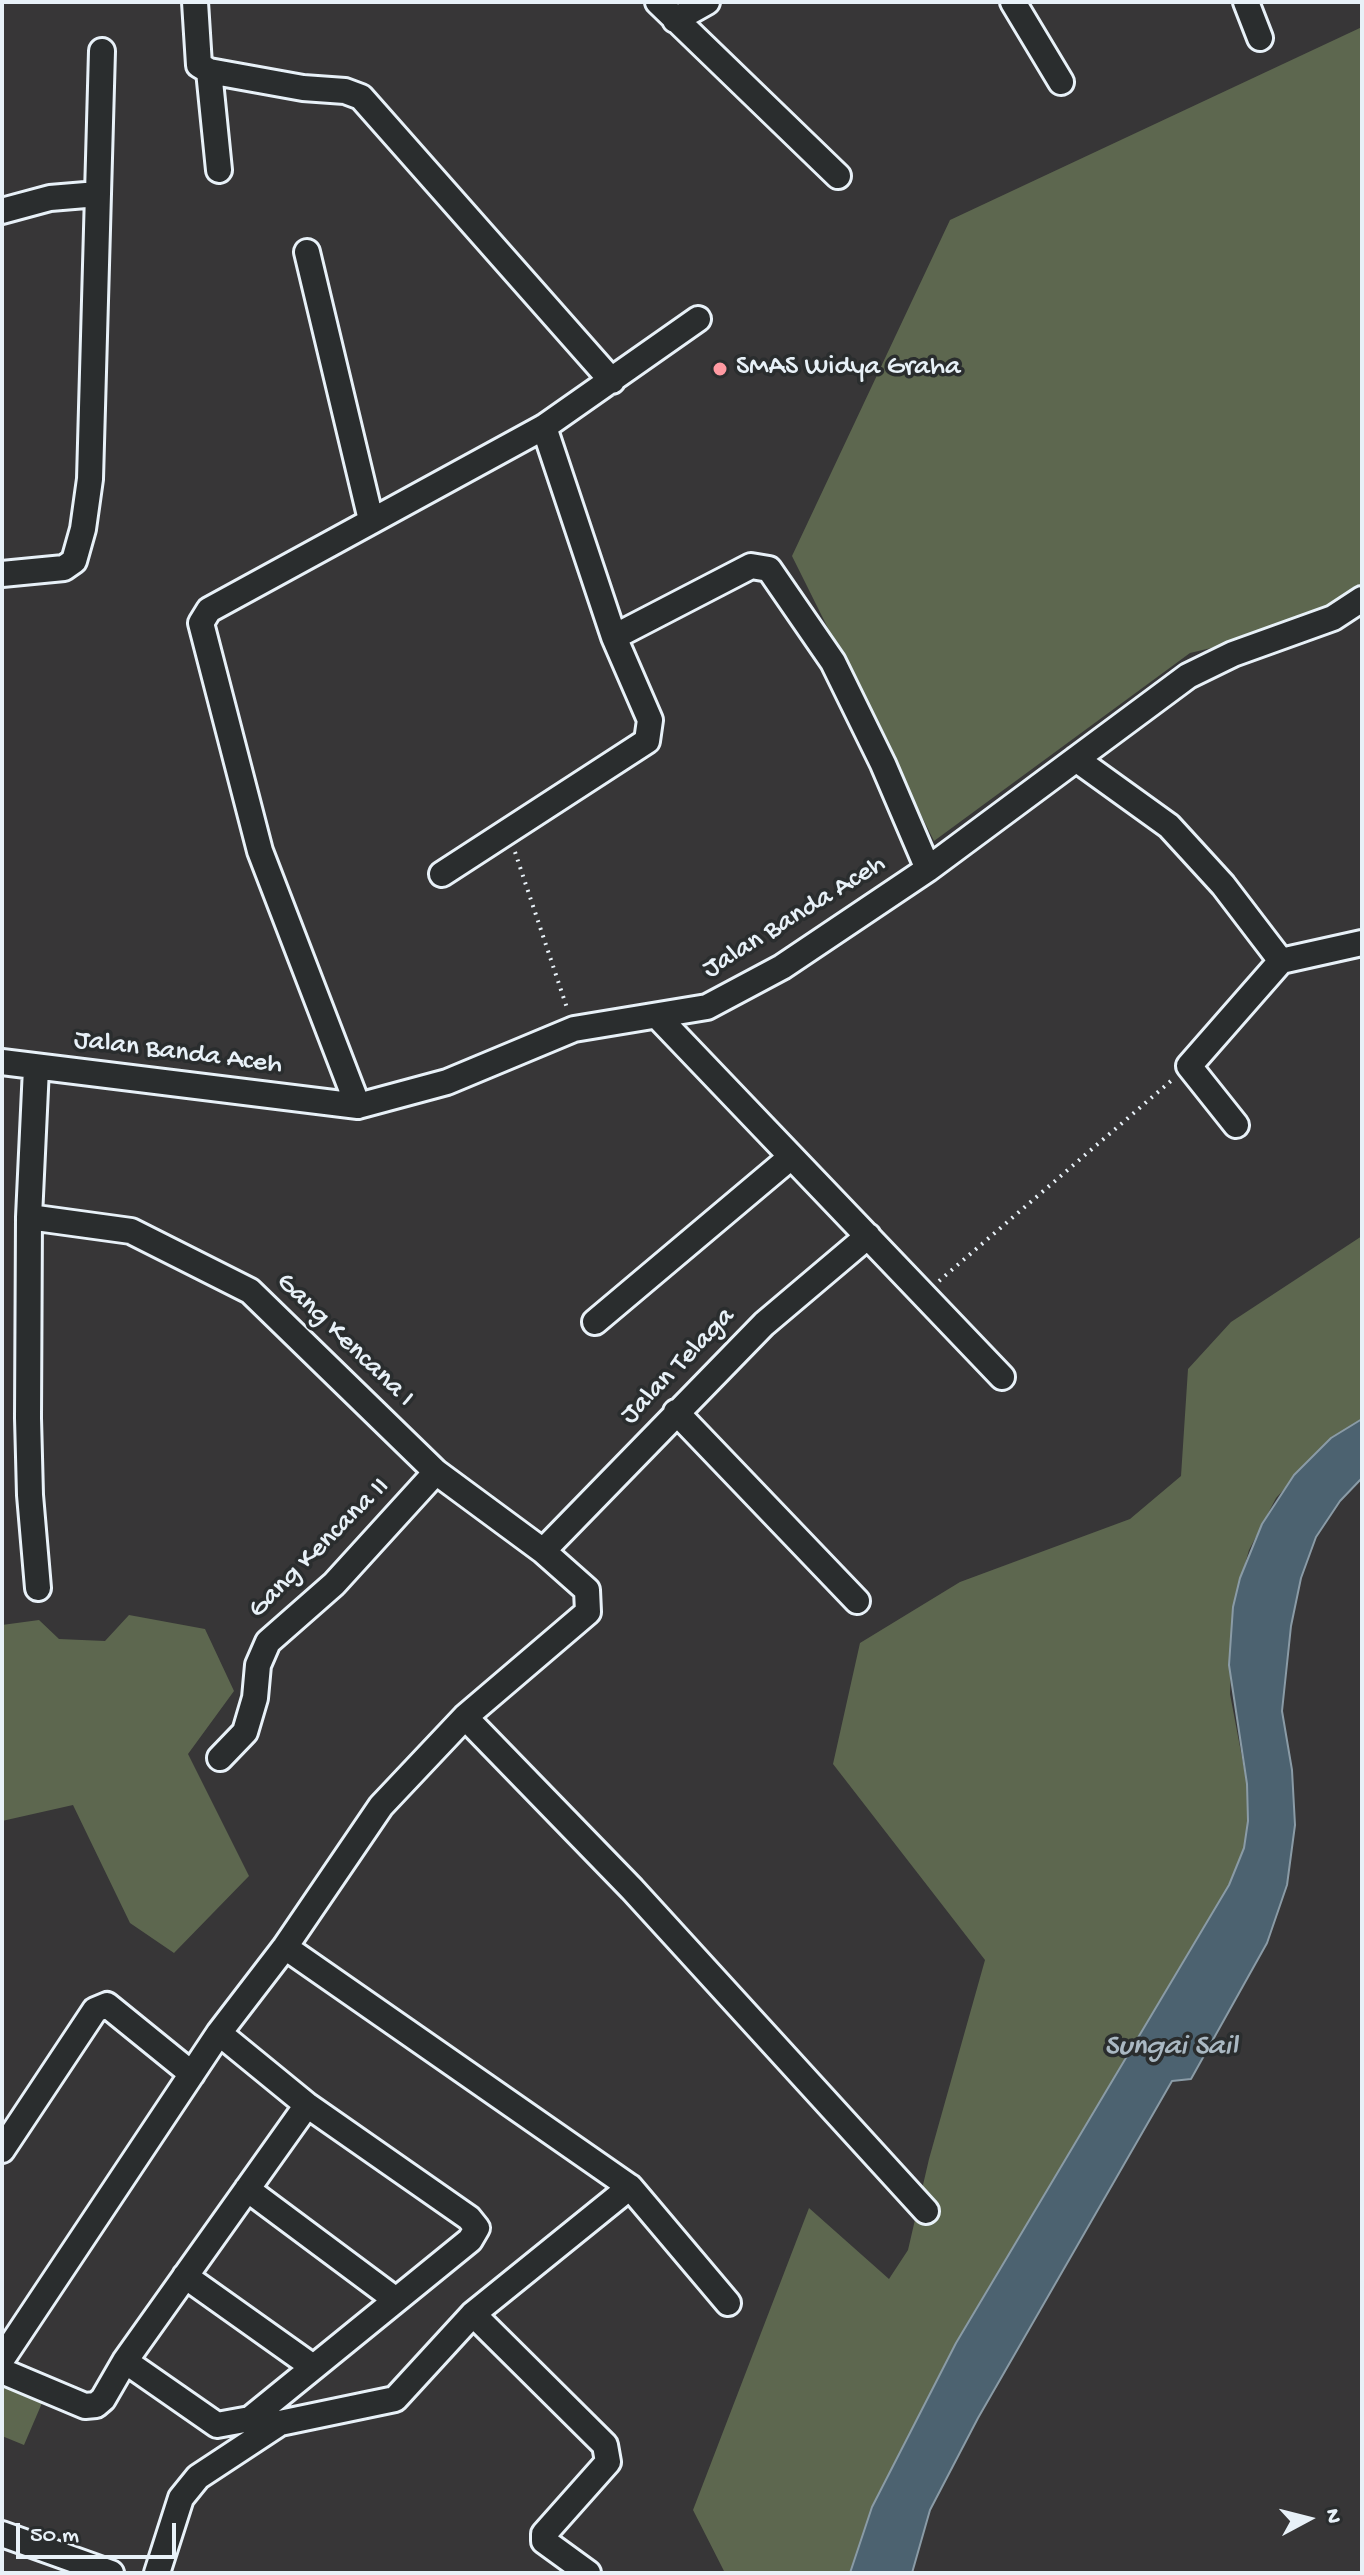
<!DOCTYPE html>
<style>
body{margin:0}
#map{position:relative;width:1364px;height:2575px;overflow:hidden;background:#373637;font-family:"Gochi Hand",sans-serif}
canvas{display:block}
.frame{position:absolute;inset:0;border:4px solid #e8f1f8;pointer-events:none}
.north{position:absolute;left:1268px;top:2479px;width:80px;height:80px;-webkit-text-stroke:6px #2a2d2e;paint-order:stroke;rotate:83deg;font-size:22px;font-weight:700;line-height:32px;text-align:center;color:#e8f1f8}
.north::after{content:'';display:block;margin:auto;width:28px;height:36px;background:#e8f1f8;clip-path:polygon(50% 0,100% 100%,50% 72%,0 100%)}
.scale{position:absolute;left:16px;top:2523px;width:160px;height:36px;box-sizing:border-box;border:4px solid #e8f1f8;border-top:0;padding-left:10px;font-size:24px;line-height:28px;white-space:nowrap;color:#e8f1f8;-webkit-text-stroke:6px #2a2d2e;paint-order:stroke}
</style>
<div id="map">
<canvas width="1364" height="2575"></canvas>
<div class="frame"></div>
<div class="north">N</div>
<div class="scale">50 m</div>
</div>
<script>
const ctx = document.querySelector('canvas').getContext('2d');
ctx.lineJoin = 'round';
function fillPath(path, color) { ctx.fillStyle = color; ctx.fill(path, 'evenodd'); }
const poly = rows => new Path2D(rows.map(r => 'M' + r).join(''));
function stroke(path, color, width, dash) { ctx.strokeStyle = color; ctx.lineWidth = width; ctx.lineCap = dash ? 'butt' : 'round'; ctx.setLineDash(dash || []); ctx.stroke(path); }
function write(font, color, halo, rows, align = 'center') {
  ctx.font = font + ' "Gochi Hand",sans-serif'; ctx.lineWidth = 7; ctx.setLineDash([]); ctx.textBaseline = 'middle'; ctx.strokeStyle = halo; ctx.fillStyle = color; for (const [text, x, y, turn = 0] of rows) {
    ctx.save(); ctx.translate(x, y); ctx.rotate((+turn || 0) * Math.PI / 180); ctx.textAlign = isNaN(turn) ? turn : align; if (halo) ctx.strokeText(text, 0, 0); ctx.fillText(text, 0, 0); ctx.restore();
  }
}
fillPath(poly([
 [1362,27,1362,612,1190,653,934,841,792,556,950,220],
 [1362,1236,1362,1419,1331,1438,1276,1498,1249,1550,1233,1607,1230,1694,1247,1784,1248,1821,1244,1848,1229,1885,956,2343,872,2507,850,2573,725,2573,693,2510,809,2208,889,2279,908,2250,929,2159,985,1960,833,1764,860,1643,960,1582,1130,1519,1181,1476,1188,1369,1231,1322],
 [129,1615,205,1629,234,1691,188,1754,249,1876,174,1953,130,1923,73,1805,2,1821,2,1625,39,1620,59,1639,105,1641],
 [2,2384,42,2403,24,2445,2,2436]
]), '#5d674f');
const water = poly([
 [1362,1419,1362,1478,1340,1501,1316,1537,1301,1578,1291,1626,1282,1711,1292,1770,1295,1825,1287,1885,1267,1943,1191,2079,1172,2081,978,2418,930,2510,912,2573,850,2573,872,2507,956,2343,1229,1885,1244,1848,1248,1821,1247,1784,1229,1665,1233,1607,1240,1578,1262,1524,1294,1475,1331,1438,1362,1419]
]);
fillPath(water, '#4c6270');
stroke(water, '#8a9ba6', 2);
const street = poly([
 [195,2,199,65,209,71,303,88,345,91,361,97,612,381],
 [658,2,838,176],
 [1013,2,1061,82],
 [1246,2,1260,38],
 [675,20,707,2],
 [209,71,219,170],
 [2,211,50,198,98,194],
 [307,252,371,520],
 [2,574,64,568,74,561,83,529,90,479,102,51],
 [614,637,751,566,769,569,833,662,883,764,928,869],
 [1076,759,1169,826,1223,885,1281,961],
 [442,874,647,741,650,720,614,637,544,427],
 [658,1017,1002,1377],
 [2,1062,358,1106,447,1082,574,1029,707,1007,782,967,928,869,1188,676,1233,654,1333,618,1362,599],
 [36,1068,29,1217,28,1418,30,1495,38,1588],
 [358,1106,260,851,201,623,209,610,544,427,698,319],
 [1236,1125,1189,1066,1281,961,1362,943],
 [595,1322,791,1157],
 [676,1412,857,1601],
 [543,1551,764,1324,868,1236],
 [465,1717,632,1889,926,2211],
 [220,1758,245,1732,255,1698,258,1665,268,1642,334,1584,436,1472],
 [285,1947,630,2187,728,2303],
 [2,2150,95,2010,107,2005,192,2074],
 [247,2189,396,2300],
 [185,2276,313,2367],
 [473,2314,605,2445,608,2462,544,2534,544,2541,588,2573],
 [2,2359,219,2033,285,1947,381,1806,465,1717,588,1612,587,1590,543,1551,436,1472,250,1291,131,1231,29,1217],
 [125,2361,217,2425,250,2419,470,2240,477,2228,469,2218,307,2105,219,2033],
 [2,2371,85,2406,96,2405,103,2399,125,2361,307,2105],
 [2,2534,111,2573],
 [157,2573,181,2498,198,2477,280,2423,395,2399,473,2314,630,2187]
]);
stroke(street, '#e8f1f8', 30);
stroke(poly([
 [515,852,568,1011],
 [939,1281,1172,1080]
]), '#e8f1f8', 4, [2, 6]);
stroke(street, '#2a2d2e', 24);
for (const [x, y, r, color] of [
 [720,369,8,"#ff9aa2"]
]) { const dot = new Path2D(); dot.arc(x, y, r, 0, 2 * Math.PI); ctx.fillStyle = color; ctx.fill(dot); stroke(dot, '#2a2d2e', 3); }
write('28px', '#e8f1f8', '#2a2d2e', [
 ["SMAS Widya Graha",736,369]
], 'left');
write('28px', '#e8f1f8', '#2a2d2e', [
 ["Jalan Banda Aceh",795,918,-32],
 ["Jalan Banda Aceh",178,1054,7],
 ["Gang Kencana I",344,1341,44],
 ["Jalan Telaga",679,1367,-46],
 ["Gang Kencana II",320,1549,-45]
]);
write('italic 30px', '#aab8c2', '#2a2d2e', [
 ["Sungai Sail",1171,2048]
]);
</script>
